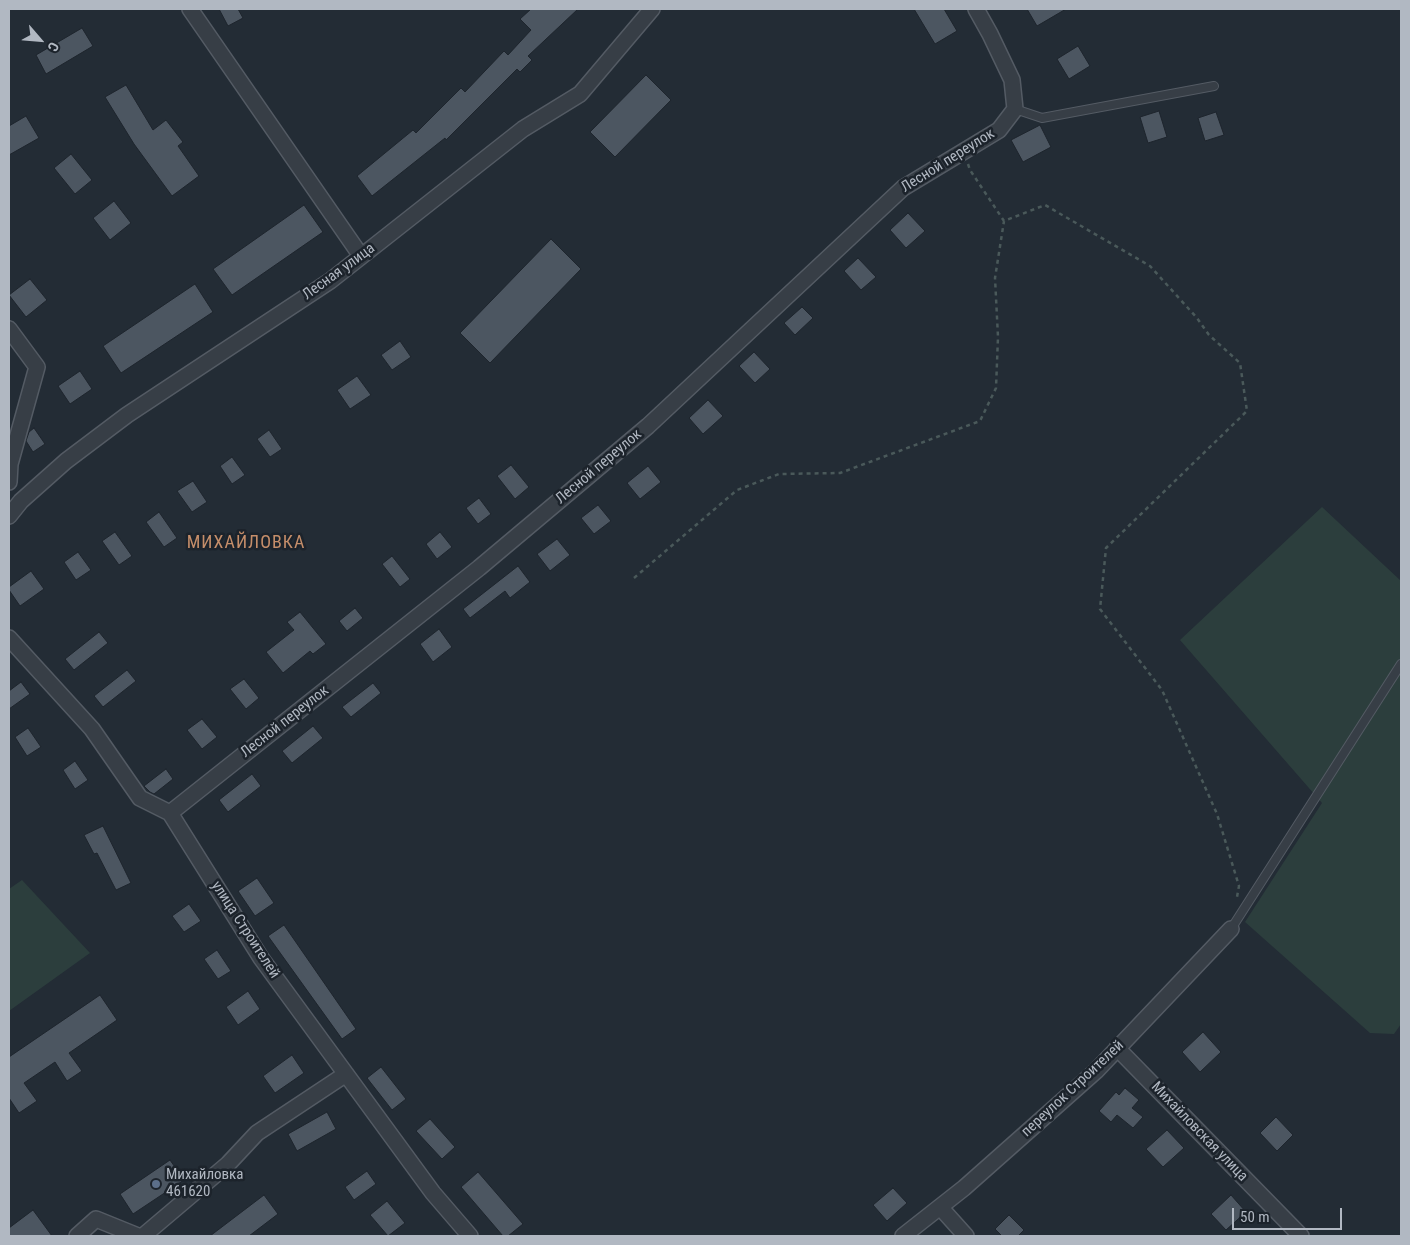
<!DOCTYPE html>
<meta charset="utf-8">
<style>
body{margin:0}
#map{position:relative;width:1410px;height:1245px;overflow:hidden;background:#232c35;font-family:"Roboto Condensed",sans-serif}
canvas{display:block}
.frame{position:absolute;inset:0;border:10px solid #b1b8c2;pointer-events:none}
.north{position:absolute;left:15px;top:15px;width:50px;height:50px;-webkit-text-stroke:4px #1c232b;paint-order:stroke;rotate:117deg;font-size:14px;font-weight:700;line-height:20px;text-align:center;color:#b1b8c2}
.north::after{content:'';display:block;margin:auto;width:18px;height:22px;background:#b1b8c2;clip-path:polygon(50% 0,100% 100%,50% 72%,0 100%)}
.scale{position:absolute;left:1232px;top:1208px;width:110px;height:22px;box-sizing:border-box;border:2px solid #b1b8c2;border-top:0;padding-left:6px;font-size:15px;line-height:18px;white-space:nowrap;color:#b1b8c2;-webkit-text-stroke:4px #1c232b;paint-order:stroke}
</style>
<div id="map">
<canvas width="1410" height="1245"></canvas>
<div class="frame"></div>
<div class="north">С</div>
<div class="scale">50 m</div>
</div>
<script>
const ctx = document.querySelector('canvas').getContext('2d');
ctx.lineJoin = 'round';
function fillPath(path, color) { ctx.fillStyle = color; ctx.fill(path, 'evenodd'); }
const poly = rows => new Path2D(rows.map(r => 'M' + r).join(''));
function stroke(path, color, width, dash) { ctx.strokeStyle = color; ctx.lineWidth = width; ctx.lineCap = dash ? 'butt' : 'round'; ctx.setLineDash(dash || []); ctx.stroke(path); }
function write(font, color, halo, rows, align = 'center') {
  ctx.font = font + ' "Roboto Condensed",sans-serif'; ctx.lineWidth = 5; ctx.setLineDash([]); ctx.textBaseline = 'middle'; ctx.strokeStyle = halo; ctx.fillStyle = color; for (const [text, x, y, turn = 0] of rows) {
    ctx.save(); ctx.translate(x, y); ctx.rotate((+turn || 0) * Math.PI / 180); ctx.textAlign = isNaN(turn) ? turn : align; if (halo) ctx.strokeText(text, 0, 0); ctx.fillText(text, 0, 0); ctx.restore();
  }
}
fillPath(poly([
 [1322,507,1401,581,1401,1024,1394,1034,1370,1033,1245,922,1322,803,1180,640],
 [22,880,90,953,9,1011,9,889]
]), '#2c3e3d');
const building = poly([
 [219,9,238,9,243,18,228,26,219,9],
 [531,9,578,9,528,56,532,60,520,72,517,69,446,140,445,138,372,196,357,176,413,130,416,133,461,88,465,92,504,51,508,55,531,30,520,19,531,9],
 [914,9,944,9,957,31,935,44,914,9],
 [1027,9,1066,9,1037,26,1027,9],
 [82,28,93,46,46,74,36,55,82,28],
 [1078,46,1090,66,1069,79,1057,59,1078,46],
 [646,75,671,100,615,157,590,132,646,75],
 [126,85,153,130,166,120,183,142,178,146,199,176,172,196,134,144,105,97,126,85],
 [1159,111,1167,137,1148,143,1140,117,1159,111],
 [1216,112,1224,135,1205,141,1198,118,1216,112],
 [26,116,39,138,9,155,9,126,26,116],
 [1040,125,1051,147,1023,162,1011,140,1040,125],
 [71,154,92,180,75,194,54,168,71,154],
 [114,201,131,223,110,240,93,218,114,201],
 [304,205,323,232,232,295,213,269,304,205],
 [908,213,925,231,906,248,890,230,908,213],
 [551,239,581,269,490,363,460,333,551,239],
 [858,258,876,277,861,290,844,271,858,258],
 [30,279,47,300,26,317,9,295,30,279],
 [195,284,213,312,121,373,103,346,195,284],
 [802,307,813,318,795,335,784,323,802,307],
 [400,341,411,357,392,370,381,355,400,341],
 [754,352,770,369,755,383,739,366,754,352],
 [80,371,92,389,70,404,58,386,80,371],
 [357,376,371,395,350,409,337,390,357,376],
 [708,400,723,416,703,434,689,418,708,400],
 [34,428,45,444,33,452,26,441,29,432,34,428],
 [269,430,282,449,270,457,257,439,269,430],
 [232,457,245,475,232,484,220,466,232,457],
 [511,465,529,487,515,499,497,476,511,465],
 [648,466,661,482,640,499,627,483,648,466],
 [193,481,207,502,192,512,177,491,193,481],
 [479,498,491,514,478,524,466,508,479,498],
 [598,505,611,521,594,534,581,518,598,505],
 [159,512,177,538,164,547,146,522,159,512],
 [115,532,132,556,119,565,102,541,115,532],
 [440,532,452,547,437,559,426,544,440,532],
 [557,539,570,555,550,571,537,554,557,539],
 [78,552,91,570,76,580,64,562,78,552],
 [392,556,410,579,400,587,382,564,392,556],
 [518,566,530,582,510,598,505,591,470,618,463,609,518,566],
 [31,571,44,589,20,606,9,590,9,587,31,571],
 [355,608,363,618,347,631,339,621,355,608],
 [300,612,326,644,313,654,310,651,283,673,266,652,294,630,287,622,300,612],
 [439,629,452,647,433,662,420,644,439,629],
 [99,632,108,643,74,670,65,659,99,632],
 [127,670,136,681,103,707,94,696,127,670],
 [244,679,259,698,246,709,230,689,244,679],
 [21,682,30,694,9,709,9,691,21,682],
 [373,683,381,693,351,717,342,707,373,683],
 [202,719,217,737,202,749,187,730,202,719],
 [313,726,323,738,292,763,282,751,313,726],
 [28,728,41,747,27,756,15,737,28,728],
 [75,761,88,780,75,789,63,770,75,761],
 [166,769,173,779,154,794,150,792,144,786,166,769],
 [252,774,261,786,228,812,219,800,252,774],
 [103,826,131,883,116,890,97,853,94,854,84,835,103,826],
 [257,878,274,903,255,916,238,891,257,878],
 [189,904,201,921,184,932,172,916,189,904],
 [284,925,356,1029,342,1039,268,936,284,925],
 [217,950,231,971,218,979,204,959,217,950],
 [248,991,260,1009,238,1025,226,1007,248,991],
 [100,995,117,1020,69,1053,82,1071,67,1081,55,1062,24,1083,37,1101,19,1113,9,1098,9,1057,100,995],
 [1203,1032,1221,1052,1200,1072,1182,1052,1203,1032],
 [292,1055,304,1073,275,1093,263,1076,292,1055],
 [381,1067,406,1099,392,1110,367,1078,381,1067],
 [1125,1088,1139,1100,1132,1108,1143,1117,1133,1128,1117,1115,1111,1122,1099,1111,1116,1092,1119,1095,1125,1088],
 [327,1112,336,1129,297,1151,288,1134,327,1112],
 [1276,1117,1293,1135,1277,1151,1260,1133,1276,1117],
 [430,1119,455,1147,442,1159,416,1131,430,1119],
 [1167,1130,1184,1148,1163,1167,1146,1149,1167,1130],
 [170,1160,184,1180,133,1214,120,1194,170,1160],
 [367,1171,376,1184,354,1200,345,1187,367,1171],
 [478,1172,523,1224,508,1236,503,1236,461,1187,478,1172],
 [893,1188,907,1203,887,1221,873,1205,893,1188],
 [264,1195,278,1214,249,1236,210,1236,264,1195],
 [1231,1195,1246,1212,1226,1230,1211,1214,1231,1195],
 [387,1201,405,1223,388,1236,370,1215,387,1201],
 [33,1210,52,1236,9,1236,9,1228,33,1210],
 [1009,1215,1024,1230,1018,1236,1002,1236,995,1229,1009,1215]
]);
fillPath(building, '#4c5661');
stroke(building, '#1e252d', 1);
const lane = poly([
 [1015,109,1042,118,1214,86],
 [1231,929,1401,664]
]);
const street = poly([
 [190,9,361,256],
 [9,329,37,367,10,464,9,482],
 [9,516,21,501,66,461,127,415,330,281,523,129,580,94,652,9],
 [9,638,92,729,140,798,170,813,261,958,433,1193,470,1236],
 [170,813,479,568,648,426,903,188,999,130,1015,109,1012,80,990,34,976,9],
 [1117,1048,1301,1236],
 [940,1207,966,1236],
 [77,1236,96,1219,138,1236],
 [143,1236,228,1164,257,1133,346,1074],
 [903,1236,964,1188,1096,1071,1231,929]
]);
stroke(lane, '#545b64', 10);
stroke(street, '#545b64', 18);
stroke(poly([
 [968,164,970,170,1004,221,1045,205,1150,266,1197,318,1209,335,1240,363,1247,411,1106,548,1100,609,1162,690,1217,814,1239,886,1237,897],
 [634,578,737,490,779,474,840,473,980,421,996,388,998,337,995,278,1004,221]
]), '#4a595a', 2.5, [4, 4]);
stroke(lane, '#373e46', 8);
stroke(street, '#373e46', 15);
for (const [x, y, r, color] of [
 [156,1184,5,"#5c6f8a"]
]) { const dot = new Path2D(); dot.arc(x, y, r, 0, 2 * Math.PI); ctx.fillStyle = color; ctx.fill(dot); stroke(dot, '#1c232b', 2); }
write('15px', '#b1b8c2', '#1c232b', [
 ["Лесной переулок",948,161,-32],
 ["Лесная улица",339,272,-36],
 ["Лесной переулок",599,467,-40],
 ["Лесной переулок",285,722,-38],
 ["улица Строителей",245,930,57],
 ["переулок Строителей",1073,1089,-43],
 ["Михайловская улица",1199,1132,46]
]);
write('15px', '#b1b8c2', '#1c232b', [
 ["Михайловка",166,1175],
 ["461620",166,1192]
], 'left');
ctx.letterSpacing = '1px';
write('18px', '#c58e6a', '#1c232b', [
 ["МИХАЙЛОВКА",246,543]
]);
ctx.letterSpacing = '0px';
</script>
